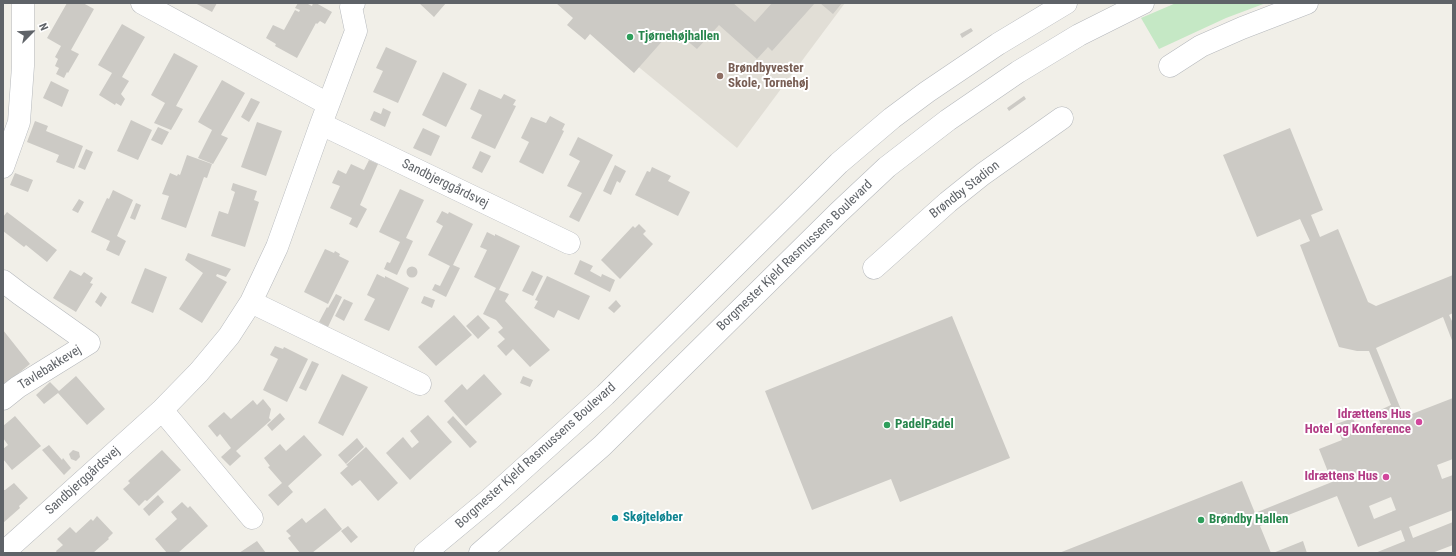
<!DOCTYPE html>
<meta charset="utf-8">
<style>
body{margin:0}
#map{position:relative;width:1456px;height:556px;overflow:hidden;background:#f1efe8;font-family:"Roboto Condensed",sans-serif}
canvas{display:block}
.frame{position:absolute;inset:0;border:4px solid #5f6368;pointer-events:none}
.north{position:absolute;left:12px;top:12px;width:40px;height:40px;-webkit-text-stroke:3px #fff;paint-order:stroke;rotate:66deg;font-size:11px;font-weight:700;line-height:16px;text-align:center;color:#5f6368}
.north::after{content:'';display:block;margin:auto;width:14px;height:18px;background:#5f6368;clip-path:polygon(50% 0,100% 100%,50% 72%,0 100%)}
</style>
<div id="map">
<canvas width="1456" height="556"></canvas>
<div class="frame"></div>
<div class="north">N</div>
</div>
<script>
const ctx = document.querySelector('canvas').getContext('2d');
ctx.lineJoin = 'round';
function fillPath(path, color) { ctx.fillStyle = color; ctx.fill(path, 'evenodd'); }
const poly = rows => new Path2D(rows.map(r => 'M' + r).join(''));
function stroke(path, color, width, dash) { ctx.strokeStyle = color; ctx.lineWidth = width; ctx.lineCap = dash ? 'butt' : 'round'; ctx.setLineDash(dash || []); ctx.stroke(path); }
function write(font, color, halo, rows, align = 'center') {
  ctx.font = font + ' "Roboto Condensed",sans-serif'; ctx.lineWidth = 4; ctx.setLineDash([]); ctx.textBaseline = 'middle'; ctx.strokeStyle = halo; ctx.fillStyle = color; for (const [text, x, y, turn = 0] of rows) {
    ctx.save(); ctx.translate(x, y); ctx.rotate((+turn || 0) * Math.PI / 180); ctx.textAlign = isNaN(turn) ? turn : align; if (halo) ctx.strokeText(text, 0, 0); ctx.fillText(text, 0, 0); ctx.restore();
  }
}
fillPath(poly([
 [561,3,845,3,737,148]
]), '#e1ded6');
fillPath(poly([
 [1176,3,1266,3,1226,18,1159,49,1141,18]
]), '#c5e8c5');
fillPath(poly([
 [67,3,83,3,94,9,71,50,79,54,68,73,67,72,64,78,56,74,59,68,55,66,58,59,55,57,61,46,47,38],
 [195,3,217,3,212,12],
 [298,3,306,3,312,6,313,3,316,3,332,12,325,24,320,21,317,24,316,23,297,58,275,46,276,44,266,38,273,25,284,30,295,10,299,12,300,10,295,8],
 [419,3,446,3,434,17],
 [556,3,733,3,755,22,772,3,815,3,772,51,768,47,757,59,719,25,697,49,673,29,634,73,590,34,585,40,567,25,573,18],
 [820,3,842,3,833,14],
 [122,24,145,37,122,77,129,81,121,94,125,99,121,106,116,103,115,105,99,95,112,73,98,65],
 [971,28,973,31,962,38,960,34],
 [386,47,417,61,398,103,373,92,383,71,376,68],
 [174,53,198,66,176,106,183,109,171,130,154,123,165,103,151,95],
 [443,72,467,84,446,127,422,115],
 [222,80,245,93,221,135,228,138,213,164,198,158,212,130,198,122],
 [51,81,69,90,62,107,43,98],
 [479,89,501,99,504,94,516,100,513,105,516,106,495,149,471,138,482,115,470,109],
 [1024,96,1026,99,1009,111,1007,108],
 [251,98,260,102,249,122,241,117],
 [383,108,391,112,385,127,370,120,374,111,381,114],
 [550,116,565,124,562,130,564,131,543,174,519,162,529,142,521,138,531,117,546,123],
 [131,120,152,130,138,160,117,151],
 [35,121,48,126,46,131,83,146,74,169,56,162,59,155,27,142],
 [257,122,282,131,266,176,241,167],
 [158,127,169,132,162,145,151,140],
 [423,128,440,136,431,156,413,148],
 [1290,128,1323,210,1311,215,1320,237,1338,229,1368,302,1376,306,1453,275,1453,313,1449,315,1453,323,1453,343,1443,317,1376,348,1404,417,1453,398,1453,459,1437,465,1442,479,1453,475,1453,510,1409,527,1413,538,1453,522,1453,545,1432,553,1375,553,1405,541,1401,530,1358,547,1337,496,1260,526,1271,553,1059,553,1242,481,1255,513,1332,482,1319,449,1342,440,1336,424,1353,418,1359,433,1381,425,1376,412,1391,405,1369,351,1357,351,1339,347,1300,245,1310,241,1300,219,1257,237,1223,155],
 [1391,497,1396,510,1374,519,1369,506],
 [578,137,613,155,579,222,569,217,582,193,567,186,580,161,569,155],
 [86,149,93,152,85,170,78,167],
 [480,151,491,156,482,173,472,168],
 [187,155,212,164,207,178,204,177,186,228,161,219,169,196,162,194,170,173,177,176,178,174,180,175],
 [369,160,378,164,360,205,367,209,357,228,349,224,352,218,330,208,340,186,332,183,338,170,346,174,351,164,364,170],
 [615,165,626,171,620,183,617,181,611,195,603,191],
 [652,167,671,176,668,181,690,192,678,216,635,195,647,171,650,172],
 [15,173,33,180,28,192,10,185],
 [233,183,257,191,254,200,259,202,245,247,211,236,219,211,228,214,235,192,231,190],
 [400,189,424,200,406,238,413,241,397,275,384,269,387,262,390,263,400,242,379,232],
 [113,190,133,200,117,236,126,241,119,256,106,250,110,241,91,232,107,198,109,199],
 [79,199,84,202,78,213,72,210],
 [136,203,141,205,135,220,130,218],
 [442,211,448,214,449,212,473,224,453,265,460,268,446,297,432,290,435,284,440,286,450,266,428,255,443,226,436,222],
 [7,212,57,250,47,262,26,245,24,247,3,231,3,217],
 [639,224,646,231,643,234,653,244,620,279,601,260,633,226,635,228],
 [487,232,495,236,495,234,520,246,499,290,509,294,505,301,550,350,530,367,513,349,506,356,497,346,505,339,498,332,503,328,496,320,483,314,496,288,474,277,487,250,480,247],
 [325,249,334,253,335,251,340,254,339,256,349,261,328,304,304,292],
 [188,253,231,269,226,277,217,274,216,276,227,282,202,323,179,309,203,273,185,260],
 [580,260,593,266,590,271,601,277,602,274,615,280,610,292,574,274],
 '406.5 272a5.5 5.5 0 1 1 11 0a5.5 5.5 0 1 1-11 0Z',
 [145,268,167,277,153,313,131,303],
 [70,270,81,276,84,272,93,278,90,283,93,284,76,312,53,298],
 [532,271,543,276,533,296,522,291],
 [377,274,385,278,385,276,409,288,389,331,364,320,375,299,367,295],
 [547,276,590,296,579,320,558,310,554,318,534,308,538,301,535,300],
 [101,292,107,297,101,307,95,302],
 [336,294,342,297,328,327,319,322,327,307,328,308],
 [424,296,435,300,432,308,421,303],
 [344,299,353,303,344,321,335,316],
 [616,300,621,306,614,313,608,308],
 [454,315,472,335,436,366,418,347],
 [478,315,490,328,478,339,466,326],
 [952,316,1010,458,900,502,891,479,812,510,765,391],
 [3,330,30,364,3,386,3,366,4,365,3,364],
 [275,346,283,349,284,347,308,359,287,402,263,390,278,359,270,355],
 [312,361,319,364,306,391,299,388],
 [342,374,368,387,343,436,318,423],
 [484,374,502,394,466,426,444,401,462,384,467,390],
 [76,376,105,409,87,425,58,393,44,404,36,395,50,382,59,391],
 [523,376,533,380,530,387,520,383],
 [263,399,271,409,269,418,271,420,236,451,241,456,230,466,221,457,231,448,220,434,217,437,208,426,224,412,231,419,253,400,257,405],
 [280,413,285,419,272,431,267,425],
 [428,415,452,442,410,480,386,453,403,437,412,448,419,442,410,431],
 [15,416,41,446,12,470,3,459,3,449,8,445,3,438,3,426],
 [453,416,477,442,470,448,447,422],
 [304,435,322,455,288,486,293,492,278,506,268,495,282,483,268,467,270,466,264,458,280,444,286,451],
 [357,438,364,447,346,464,338,455],
 [49,445,62,460,63,458,71,468,64,475,42,450],
 [366,447,398,483,378,501,360,480,352,486,340,473,348,466,346,465],
 [73,450,79,452,80,457,76,461,71,459,69,454],
 [162,450,181,470,147,501,145,500,139,506,123,489,130,483,128,481],
 [14,483,28,498,19,506,20,508,3,523,3,490,5,490],
 [158,495,164,502,149,516,143,509],
 [182,502,188,508,190,506,208,526,178,553,167,553,155,539,177,519,171,512],
 [325,508,342,529,312,553,300,553,288,538,291,536,286,531,302,518,306,523],
 [97,516,113,533,108,538,109,539,93,553,57,553,56,551,63,545,57,539,70,527,76,533,91,519,93,521],
 [348,526,358,537,351,543,341,531],
 [257,541,266,553,239,553],
 [1303,541,1307,553,1273,553]
]), '#cccac5');
const minor = poly([
 [142,3,328,104],
 [1170,66,1201,46,1242,28,1307,3],
 [321,124,569,243],
 [3,167,19,122,23,66,23,3],
 [874,268,948,202,983,174,1062,118],
 [3,281,20,294,89,343,18,387,3,399],
 [251,302,420,384],
 [162,410,252,518],
 [3,553,162,410,199,372,229,336,251,302,277,247,321,124,356,31,351,7,354,3],
 [425,553,490,499,605,395,839,163,892,118,927,92,998,44,1066,3],
 [480,553,602,446,838,213,887,167,948,120,1018,72,1079,35,1143,3]
]);
stroke(minor, '#b5b8bc', 23);
stroke(minor, '#fff', 22);
for (const [x, y, r, color] of [
 [630,37,4,"#2e9e5b"],
 [720,76,4,"#8d6e63"],
 [1419,422,4,"#d1479c"],
 [887,425,4,"#2e9e5b"],
 [1386,477,4,"#d1479c"],
 [615,518,4,"#0f9aa8"],
 [1201,520,4,"#2e9e5b"]
]) { const dot = new Path2D(); dot.arc(x, y, r, 0, 2 * Math.PI); ctx.fillStyle = color; ctx.fill(dot); stroke(dot, '#fff', 1.5); }
write('bold 13px', '#27864d', '#fff', [
 ["Tjørnehøjhallen",638,37],
 ["PadelPadel",895,425],
 ["Brøndby Hallen",1209,520]
], 'left');
write('bold 13px', '#785e54', '#fff', [
 ["Brøndbyvester",728,69],
 ["Skole, Tornehøj",728,84]
], 'left');
write('13px', '#5f6368', '#fff', [
 ["Sandbjerggårdsvej",445,184,26],
 ["Brøndby Stadion",965,190,-38],
 ["Borgmester Kjeld Rasmussens Boulevard",795,256,-44],
 ["Tavlebakkevej",50,368,-32],
 ["Borgmester Kjeld Rasmussens Boulevard",536,456,-42],
 ["Sandbjerggårdsvej",83,481,-42]
]);
write('bold 13px', '#b23c85', '#fff', [
 ["Idrættens Hus",1411,415],
 ["Hotel og Konference",1411,430],
 ["Idrættens Hus",1378,477]
], 'right');
write('bold 13px', '#0d838f', '#fff', [
 ["Skøjteløber",623,518]
], 'left');
</script>
